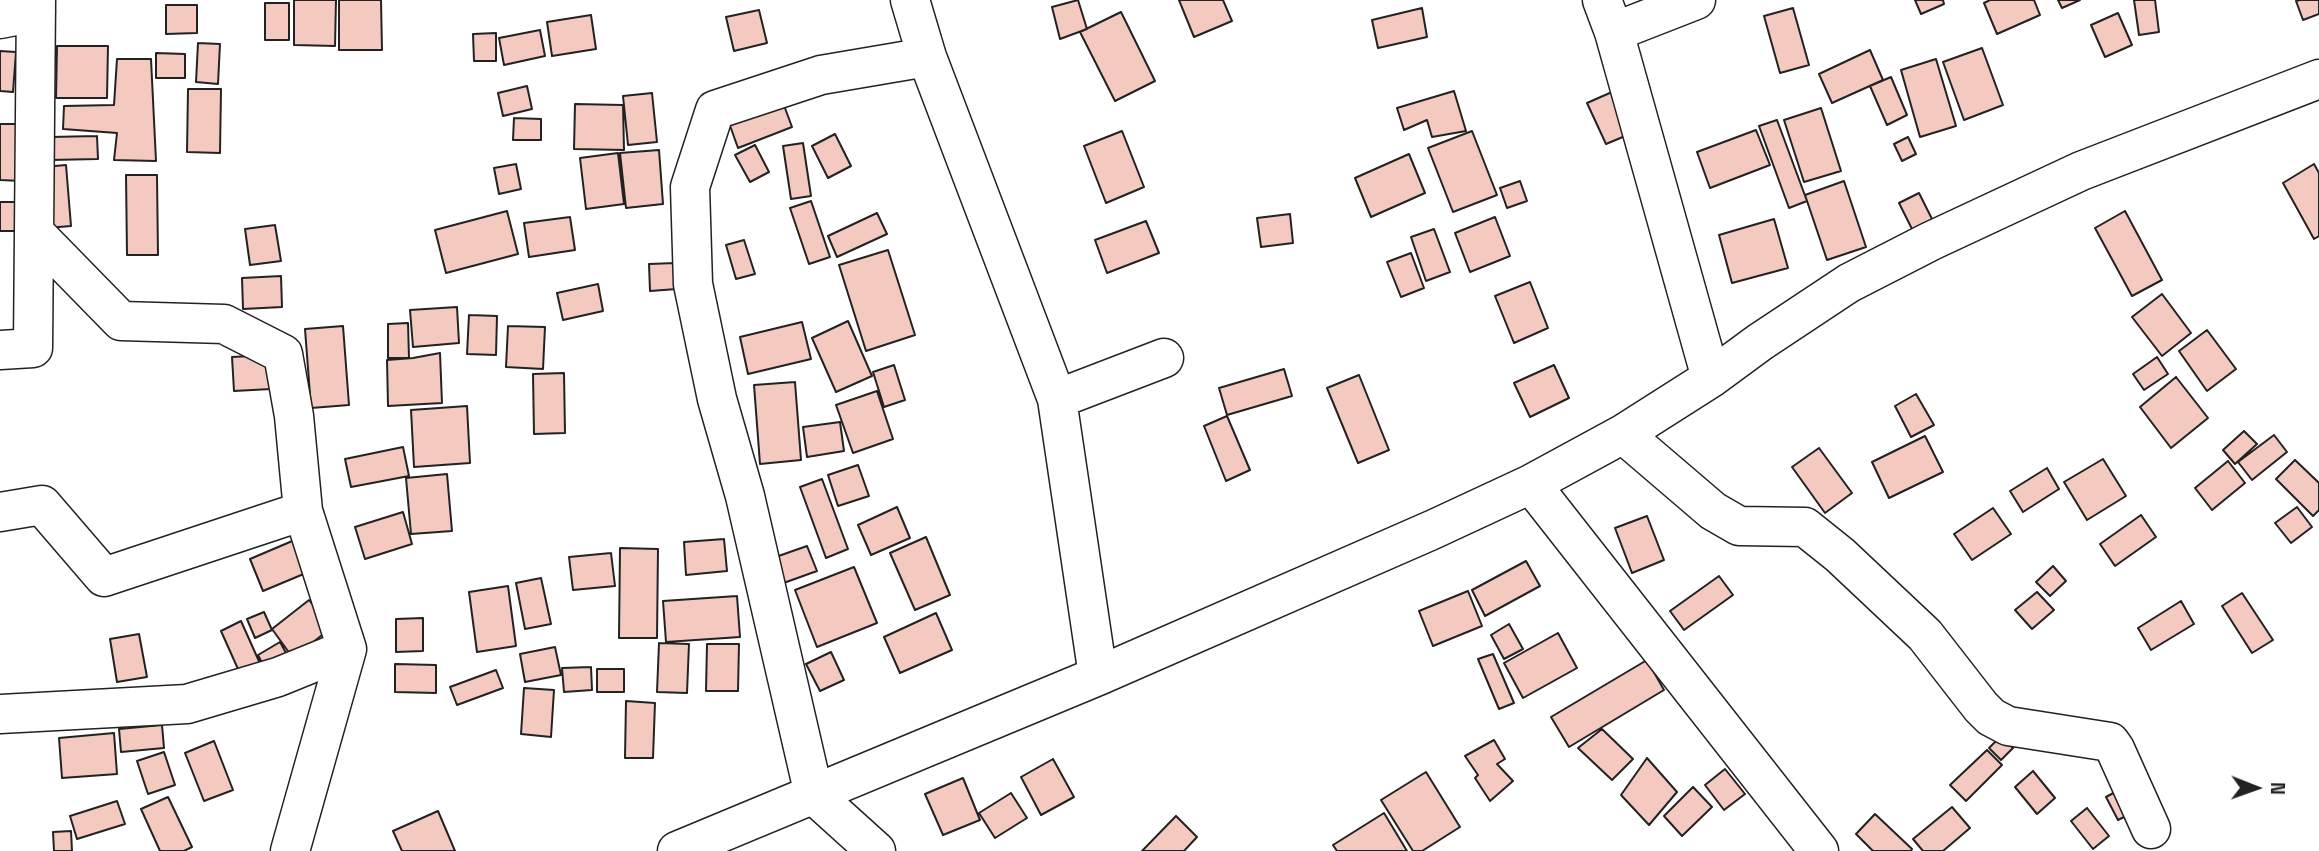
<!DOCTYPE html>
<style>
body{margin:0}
#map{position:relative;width:2319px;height:851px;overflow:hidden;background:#fff;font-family:"Space Grotesk",sans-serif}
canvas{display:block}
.north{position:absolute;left:2221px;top:753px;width:70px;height:70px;-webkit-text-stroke:5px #fff;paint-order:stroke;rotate:91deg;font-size:19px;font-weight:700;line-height:28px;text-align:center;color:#222}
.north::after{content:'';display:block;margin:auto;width:24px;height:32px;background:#222;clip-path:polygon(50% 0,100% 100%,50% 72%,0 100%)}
</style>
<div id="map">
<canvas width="2319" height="851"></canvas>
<div class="north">N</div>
</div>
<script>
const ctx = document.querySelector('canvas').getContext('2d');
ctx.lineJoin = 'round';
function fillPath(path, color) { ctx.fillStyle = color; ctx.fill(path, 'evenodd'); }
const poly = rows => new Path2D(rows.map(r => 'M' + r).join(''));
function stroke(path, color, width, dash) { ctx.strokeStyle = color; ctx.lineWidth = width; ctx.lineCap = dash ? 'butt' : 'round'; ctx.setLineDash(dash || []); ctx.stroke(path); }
const building = poly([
 [294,0,336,0,335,46,294,45,294,0],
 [339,0,381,0,382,50,339,50,339,0],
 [1078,0,1087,29,1060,39,1052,7,1078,0],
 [1179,0,1223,0,1232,21,1194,37,1179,0],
 [1915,0,1943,0,1944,4,1921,14,1915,0],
 [1990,0,2034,0,2040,15,1997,34,1984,3,1990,0],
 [2058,0,2080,0,2062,8,2058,0],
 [2134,0,2155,0,2159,32,2139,35,2134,0],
 [2300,0,2319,0,2319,14,2303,20,2296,1,2300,0],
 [265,3,289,3,289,40,265,40,265,3],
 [166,5,197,5,197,33,166,34,166,5],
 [1422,8,1427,37,1378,48,1372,20,1422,8],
 [1793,8,1809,65,1780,73,1764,16,1793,8],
 [759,10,767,43,734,51,726,17,759,10],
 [1121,12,1155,81,1115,101,1080,32,1121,12],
 [2118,13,2132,45,2105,57,2091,25,2118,13],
 [591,15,596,49,552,56,547,22,591,15],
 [540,30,545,56,504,65,499,38,540,30],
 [496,33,496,61,474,61,473,34,496,33],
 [198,43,220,44,218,84,196,82,198,43],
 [57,46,108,46,107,98,56,98,57,46],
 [1982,48,2003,105,1964,120,1943,62,1982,48],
 [1870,50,1883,80,1832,103,1819,74,1870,50],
 [0,51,16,52,13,92,0,91,0,51],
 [156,53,185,54,185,78,156,78,156,53],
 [117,59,151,59,156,161,114,160,117,133,63,129,64,106,114,105,117,59],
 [1936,59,1956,126,1920,137,1901,70,1936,59],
 [1891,77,1907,115,1887,125,1870,86,1891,77],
 [527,86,532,109,503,116,498,93,527,86],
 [188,89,221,89,220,153,187,152,188,89],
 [1454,91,1466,131,1432,137,1427,120,1404,130,1397,108,1454,91],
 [1612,92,1630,134,1606,144,1587,103,1612,92],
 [652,93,657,142,628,145,623,96,652,93],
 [782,100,792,127,738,148,728,120,782,100],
 [575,104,623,105,624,150,574,149,575,104],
 [1821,108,1841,171,1804,182,1784,120,1821,108],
 [514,118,541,119,541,140,513,140,514,118],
 [1777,120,1807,201,1789,208,1759,126,1777,120],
 [0,124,23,124,22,181,0,180,0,124],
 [1756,130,1770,165,1710,188,1697,152,1756,130],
 [1122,131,1144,187,1106,203,1084,146,1122,131],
 [1472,131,1497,195,1453,212,1428,148,1472,131],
 [835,134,851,166,828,178,812,146,835,134],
 [97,136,98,159,50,160,50,137,97,136],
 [1908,137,1916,154,1902,161,1894,144,1908,137],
 [803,143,811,196,791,199,783,146,803,143],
 [755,145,769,172,750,182,735,155,755,145],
 [659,150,663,204,626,208,620,153,659,150],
 [618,153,624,204,586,209,580,158,618,153],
 [1409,154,1425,193,1371,217,1355,178,1409,154],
 [516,164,521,189,499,194,494,168,516,164],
 [2314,164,2319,173,2319,236,2314,239,2283,183,2314,164],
 [66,165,71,226,47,228,43,167,66,165],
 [126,175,157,175,158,255,127,255,126,175],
 [1520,181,1527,201,1507,208,1500,188,1520,181],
 [1844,181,1866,247,1827,260,1805,195,1844,181],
 [1919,193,1935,225,1915,235,1899,203,1919,193],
 [811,201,830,257,809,264,790,208,811,201],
 [0,202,18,202,18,231,0,231,0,202],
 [507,211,518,254,446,273,435,230,507,211],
 [2125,211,2162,280,2132,296,2095,228,2125,211],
 [877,213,887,234,837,257,828,236,877,213],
 [1290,214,1293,243,1261,247,1257,218,1290,214],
 [570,217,575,250,529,257,524,223,570,217],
 [1495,217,1510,256,1470,272,1455,233,1495,217],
 [1774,219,1788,268,1732,283,1719,235,1774,219],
 [1146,221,1159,253,1107,273,1095,240,1146,221],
 [275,225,281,261,250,265,245,229,275,225],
 [1434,229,1450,272,1426,281,1411,237,1434,229],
 [744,240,755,274,736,279,726,245,744,240],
 [888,250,915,335,866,351,839,265,888,250],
 [1411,253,1424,288,1401,297,1387,262,1411,253],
 [675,263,677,289,650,291,649,264,675,263],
 [281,276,282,307,243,309,242,278,281,276],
 [1530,282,1548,328,1514,343,1495,296,1530,282],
 [598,284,603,311,563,320,557,293,598,284],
 [2162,294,2191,333,2162,356,2132,317,2162,294],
 [457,307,459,343,413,347,410,310,457,307],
 [469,315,497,316,496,355,467,354,469,315],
 [848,321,872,376,836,392,812,338,848,321],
 [802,322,811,359,748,374,740,337,802,322],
 [408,323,409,358,388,358,388,324,408,323],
 [343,326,349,405,311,408,305,329,343,326],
 [508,326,545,327,543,369,506,367,508,326],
 [2207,330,2236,369,2207,391,2179,351,2207,330],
 [440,353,442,403,388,406,387,360,413,358,440,353],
 [269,355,271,389,234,391,232,357,269,355],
 [2157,357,2168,374,2144,390,2133,374,2157,357],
 [894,365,905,400,884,407,873,372,894,365],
 [1554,365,1569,398,1530,417,1514,383,1554,365],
 [1284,369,1292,396,1227,415,1219,388,1284,369],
 [564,373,565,433,534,434,533,374,564,373],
 [1359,375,1389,450,1358,463,1327,388,1359,375],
 [2176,377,2208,418,2171,448,2140,407,2176,377],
 [795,382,801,460,760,464,754,385,795,382],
 [877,391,893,439,853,453,836,405,877,391],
 [1916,394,1934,425,1911,437,1895,406,1916,394],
 [467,406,470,463,414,467,411,410,467,406],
 [1227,416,1250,470,1226,481,1204,426,1227,416],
 [840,422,844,451,807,457,803,427,840,422],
 [2244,431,2257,444,2235,464,2223,450,2244,431],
 [2274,435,2287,452,2252,480,2238,462,2274,435],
 [1925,436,1943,472,1889,498,1872,462,1925,436],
 [403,447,409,476,351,487,345,459,403,447],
 [1819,448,1852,493,1825,513,1792,467,1819,448],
 [2103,459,2126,496,2087,520,2064,482,2103,459],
 [2295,460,2319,483,2319,510,2313,516,2276,479,2295,460],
 [2228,461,2245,483,2212,510,2195,488,2228,461],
 [858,465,869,496,838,506,828,475,858,465],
 [2047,468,2059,489,2023,512,2010,491,2047,468],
 [447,474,452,531,411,534,406,478,447,474],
 [822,479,848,549,826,558,800,487,822,479],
 [897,507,910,538,871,555,858,525,897,507],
 [2297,507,2312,527,2291,543,2275,523,2297,507],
 [1993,508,2011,534,1972,560,1954,534,1993,508],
 [403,512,412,544,365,559,355,527,403,512],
 [2141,515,2156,537,2115,566,2100,544,2141,515],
 [1647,516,1664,560,1632,573,1615,528,1647,516],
 [304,536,318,568,263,591,250,559,304,536],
 [926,537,950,595,915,610,890,553,926,537],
 [724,539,727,571,686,575,684,542,724,539],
 [807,546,817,571,778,585,770,559,807,546],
 [620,548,658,549,657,638,619,638,620,548],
 [611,553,615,586,573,590,569,557,611,553],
 [1526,561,1540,586,1485,616,1472,590,1526,561],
 [2053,566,2066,581,2050,596,2036,582,2053,566],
 [854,567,877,623,817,647,795,590,854,567],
 [1719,576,1733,595,1684,630,1670,611,1719,576],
 [541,578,551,624,525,629,516,583,541,578],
 [508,586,516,646,477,652,469,592,508,586],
 [1468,591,1482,626,1433,646,1419,611,1468,591],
 [2037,592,2054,610,2032,629,2015,610,2037,592],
 [2242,593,2273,640,2252,653,2222,606,2242,593],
 [737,596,740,637,666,642,663,601,737,596],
 [309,600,331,628,293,658,272,629,309,600],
 [2181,601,2194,624,2151,650,2138,628,2181,601],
 [264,612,272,630,255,638,247,619,264,612],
 [936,613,952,650,900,673,884,637,936,613],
 [423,618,423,651,396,652,396,619,423,618],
 [241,621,262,668,242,678,221,631,241,621],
 [1509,624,1523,649,1504,659,1491,635,1509,624],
 [1558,633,1577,668,1523,698,1504,663,1558,633],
 [139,634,147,677,117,682,110,639,139,634],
 [280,642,291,662,268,675,258,655,280,642],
 [659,643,689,644,687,693,657,692,659,643],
 [707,644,739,644,738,691,706,691,707,644],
 [555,647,561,675,525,682,520,654,555,647],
 [831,652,844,680,820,691,806,664,831,652],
 [1493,654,1514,703,1499,709,1478,659,1493,654],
 [1647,660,1664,690,1569,747,1551,717,1647,660],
 [395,664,436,665,436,693,395,692,395,664],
 [591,667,592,690,564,692,562,668,591,667],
 [597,669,624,669,624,692,597,692,597,669],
 [496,670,503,688,457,705,450,687,496,670],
 [524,688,554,690,551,737,521,734,524,688],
 [626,701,655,703,653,758,625,758,626,701],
 [162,725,164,748,121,752,119,729,162,725],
 [1602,729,1633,759,1612,780,1578,748,1602,729],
 [114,733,117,774,62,778,59,738,114,733],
 [2001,736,2013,748,2001,760,1989,748,2001,736],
 [1494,740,1505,759,1497,764,1513,781,1490,801,1475,778,1478,775,1465,756,1494,740],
 [214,741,233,790,204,801,185,753,214,741],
 [1987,750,2002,765,1966,801,1950,785,1987,750],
 [164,752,175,785,148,794,137,761,164,752],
 [1647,758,1677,792,1649,825,1621,795,1647,758],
 [1053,759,1074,797,1041,815,1021,777,1053,759],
 [1725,769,1745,794,1724,810,1705,785,1725,769],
 [2033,771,2055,798,2037,814,2015,787,2033,771],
 [1426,772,1460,827,1422,851,1413,851,1381,800,1426,772],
 [963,778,980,820,943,835,925,794,963,778],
 [2126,786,2138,810,2118,820,2106,797,2126,786],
 [1693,787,1712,807,1682,836,1664,816,1693,787],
 [1011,793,1027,818,995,838,979,813,1011,793],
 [168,797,192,847,184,851,160,851,141,809,168,797],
 [117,801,125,824,77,839,70,816,117,801],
 [1952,807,1970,828,1943,851,1923,851,1913,839,1952,807],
 [2087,808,2109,836,2093,849,2071,821,2087,808],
 [438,811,455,851,402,851,393,831,438,811],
 [1384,813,1407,851,1337,851,1333,845,1384,813],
 [1875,814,1912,849,1911,851,1873,851,1856,834,1875,814],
 [1176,816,1197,837,1184,851,1142,851,1176,816],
 [71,831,72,851,54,851,53,832,71,831]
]);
fillPath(building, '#f3c9c0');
stroke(building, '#222', 2);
const minor = poly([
 [910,0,927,57,1057,399,1098,676],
 [1602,0,1614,32,1711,378],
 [0,19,36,12],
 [1614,32,1696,0],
 [34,232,121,321,224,324,283,354,294,416,303,511,347,649,290,851],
 [0,350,33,348,36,0],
 [1057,399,1164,358],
 [1623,434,1713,511,1739,526,1805,527,1840,555,1925,635,1981,707,1991,717,2008,726,2110,742,2115,749,2151,829],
 [1531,484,1819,851],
 [0,512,42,505,104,577,303,511],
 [0,714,187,704,278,677,347,649],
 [677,851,1098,676,1432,530,1531,484,1623,434,1711,378,1760,342,1849,283,1931,241,2081,171,2319,79],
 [876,851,814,795,745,496,717,399,693,284,690,187,715,110,821,75,927,57]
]);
stroke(minor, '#222', 41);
stroke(minor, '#fff', 38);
</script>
